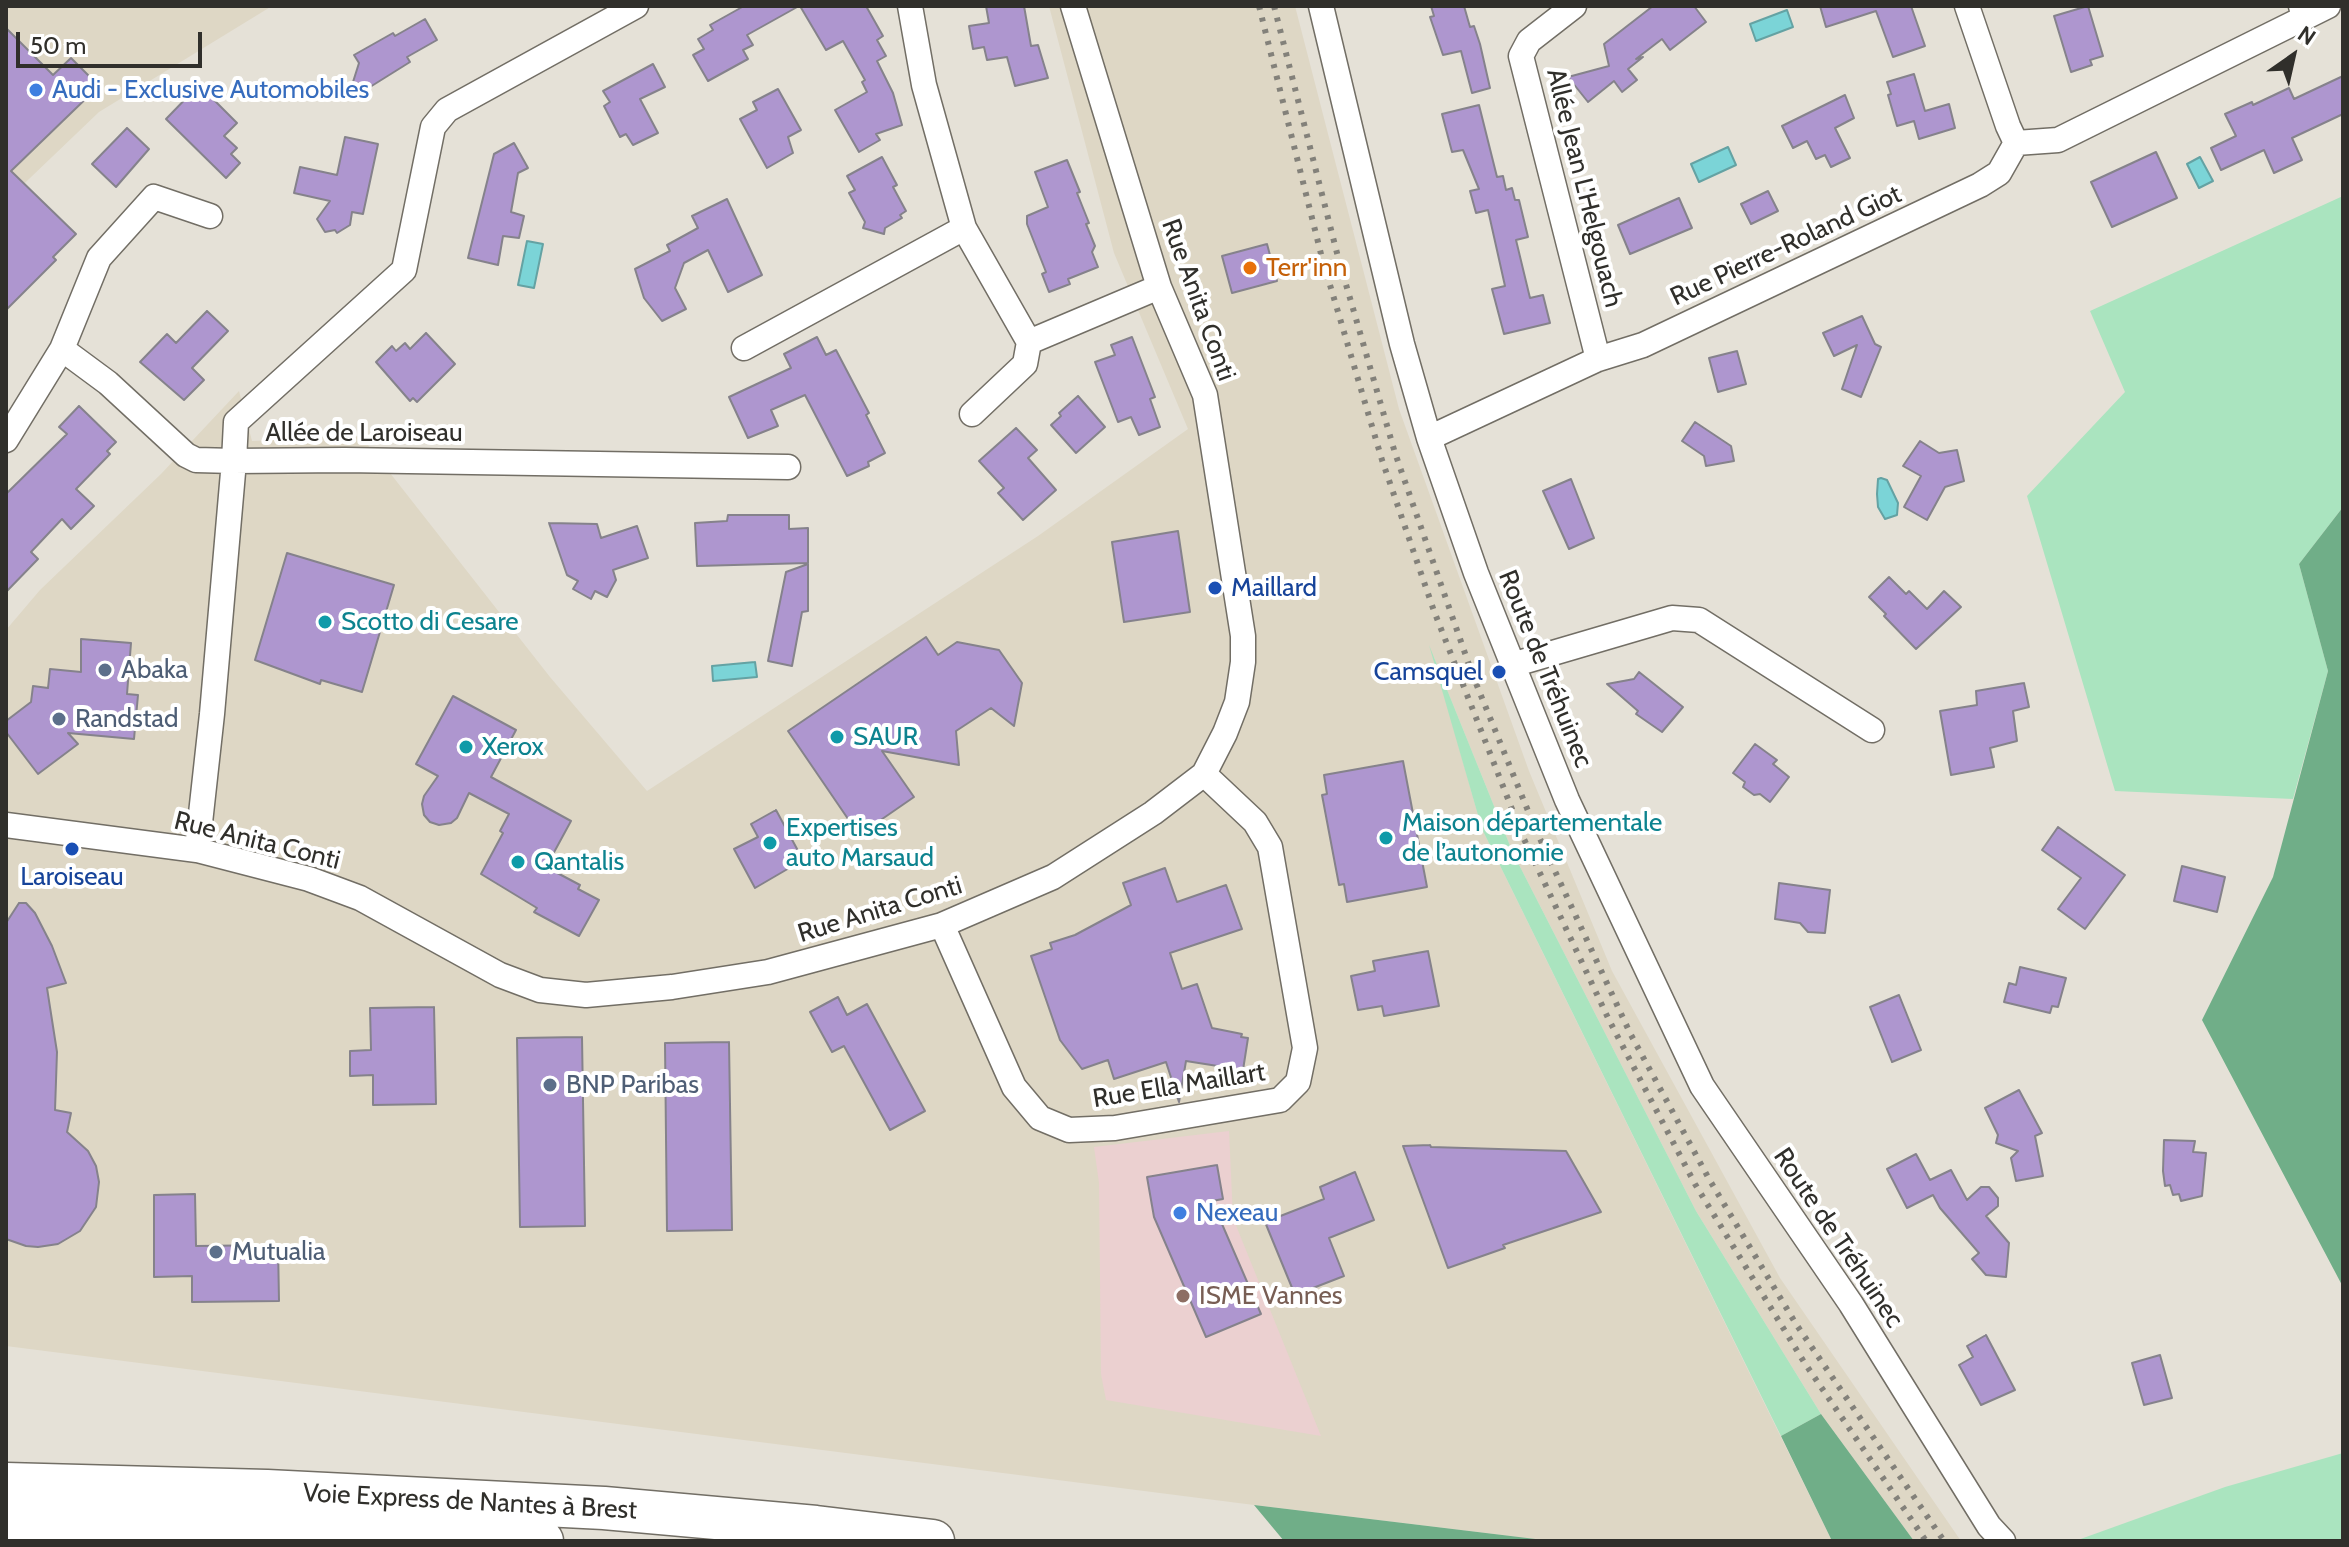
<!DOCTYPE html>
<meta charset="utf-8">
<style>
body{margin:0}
#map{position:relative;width:2349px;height:1547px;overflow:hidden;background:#e5e1d7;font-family:Cabin,sans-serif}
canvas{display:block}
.frame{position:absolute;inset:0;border:8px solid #302f2b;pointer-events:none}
.north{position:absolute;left:2253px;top:16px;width:80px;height:80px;-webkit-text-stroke:6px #fff;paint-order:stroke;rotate:34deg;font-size:22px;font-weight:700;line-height:32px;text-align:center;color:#302f2b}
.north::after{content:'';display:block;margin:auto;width:28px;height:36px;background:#302f2b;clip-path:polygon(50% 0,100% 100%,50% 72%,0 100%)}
.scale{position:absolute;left:16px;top:32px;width:186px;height:36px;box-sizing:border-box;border:4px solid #302f2b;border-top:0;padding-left:10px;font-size:24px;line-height:28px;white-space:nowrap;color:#302f2b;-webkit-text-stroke:6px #fff;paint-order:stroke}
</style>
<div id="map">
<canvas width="2349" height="1547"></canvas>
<div class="frame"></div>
<div class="north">N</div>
<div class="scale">50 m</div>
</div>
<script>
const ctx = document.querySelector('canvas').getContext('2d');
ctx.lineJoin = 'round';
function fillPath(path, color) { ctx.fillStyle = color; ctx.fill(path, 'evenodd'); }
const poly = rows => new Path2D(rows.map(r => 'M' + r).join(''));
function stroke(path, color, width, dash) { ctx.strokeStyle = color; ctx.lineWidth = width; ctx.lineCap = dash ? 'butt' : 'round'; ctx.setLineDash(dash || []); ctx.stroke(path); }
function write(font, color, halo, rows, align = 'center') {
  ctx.font = font + ' Cabin,sans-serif'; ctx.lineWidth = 8; ctx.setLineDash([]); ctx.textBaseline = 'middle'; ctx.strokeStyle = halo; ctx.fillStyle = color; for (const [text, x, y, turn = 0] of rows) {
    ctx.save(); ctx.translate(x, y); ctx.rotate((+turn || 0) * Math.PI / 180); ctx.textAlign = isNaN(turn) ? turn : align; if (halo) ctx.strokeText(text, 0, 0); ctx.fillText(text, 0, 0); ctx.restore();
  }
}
fillPath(poly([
 [6,6,272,6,99,112,6,201],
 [1049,6,1295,6,1399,409,1529,771,1612,971,1780,1278,1961,1541,1914,1541,1821,1414,1696,1211,1513,853,1433,655,1482,829,1832,1541,1552,1541,1254,1505,6,1346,6,630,40,590,161,474,239,391,252,441,361,436,550,677,647,791,1038,536,1188,429,1114,253]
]), '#ded7c5');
fillPath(poly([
 [1229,1131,1233,1218,1321,1436,1106,1400,1101,1374,1099,1183,1094,1147]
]), '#ebd0d0');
fillPath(poly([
 [2343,196,2343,507,2299,564,2328,671,2293,799,2115,791,2027,496,2125,392,2090,311],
 [1429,645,1513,853,1696,1211,1821,1414,1781,1436,1482,829],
 [2343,1453,2343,1541,2075,1541,2225,1487]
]), '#aae4bf');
fillPath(poly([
 [2343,507,2343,1287,2202,1020,2273,877,2328,671,2299,564],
 [1821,1414,1914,1541,1832,1541,1781,1436],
 [1254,1505,1552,1541,1284,1541]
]), '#70ae88');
const water = poly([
 [1787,10,1793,27,1756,41,1750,24,1787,10],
 [1728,147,1736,165,1699,182,1691,164,1728,147],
 [2200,157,2213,181,2199,188,2187,164,2200,157],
 [527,241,543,244,534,288,518,285,527,241],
 [1881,478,1887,480,1898,503,1897,515,1885,519,1878,507,1877,494,1878,479,1881,478],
 [755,662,757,677,713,681,712,666,755,662]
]);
fillPath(water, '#7bd4d7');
stroke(water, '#64a2a3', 2);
const building = poly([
 [744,6,799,6,747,35,753,45,743,50,748,59,708,81,693,55,704,49,698,39,713,30,710,25,744,6],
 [800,6,866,6,883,36,877,40,886,56,877,61,893,93,902,125,876,134,880,140,859,152,835,110,867,92,862,82,865,80,843,41,826,50,800,6],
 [986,6,1024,6,1031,46,1038,45,1048,78,1015,86,1007,57,987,60,984,47,973,49,969,26,989,23,986,6],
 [1431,6,1464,6,1470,27,1474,26,1480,44,1490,88,1472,93,1461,51,1443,55,1430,17,1434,16,1431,6],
 [1653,6,1694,6,1706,22,1670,50,1662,39,1636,59,1643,57,1628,69,1637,80,1622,92,1614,81,1588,102,1568,77,1609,66,1604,44,1653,6],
 [1820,6,1911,6,1925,46,1893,57,1876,11,1826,27,1820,6],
 [2088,6,2103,56,2090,60,2092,65,2071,72,2054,16,2088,6],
 [425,19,437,40,407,57,410,62,370,87,353,82,359,63,354,55,393,33,395,36,425,19],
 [6,28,53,75,71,58,99,86,11,171,76,234,53,257,56,260,6,310,6,28],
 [653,64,665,87,640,99,658,133,633,145,626,134,620,137,604,106,610,102,603,91,653,64],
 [1914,74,1925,111,1949,104,1955,128,1919,139,1914,121,1897,126,1888,95,1891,94,1887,82,1914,74],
 [2343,76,2343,114,2292,138,2302,160,2274,173,2264,150,2221,170,2211,148,2236,136,2225,114,2252,102,2253,105,2289,88,2294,99,2343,76],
 [199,85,237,123,224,136,237,148,231,154,240,163,226,178,166,119,199,85],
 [778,89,801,130,788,137,793,153,767,168,740,119,757,110,753,102,778,89],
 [1845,95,1854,118,1835,128,1850,158,1831,167,1825,155,1816,159,1807,141,1793,148,1782,126,1845,95],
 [1479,105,1497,177,1503,176,1506,190,1512,188,1515,200,1519,200,1528,237,1516,240,1530,298,1543,295,1550,323,1504,334,1492,289,1505,286,1488,210,1476,213,1470,191,1479,189,1463,150,1452,152,1442,114,1479,105],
 [127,128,149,149,116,187,92,164,127,128],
 [345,137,378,144,363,214,352,212,350,225,337,233,335,230,325,232,317,219,330,201,294,193,300,167,337,175,345,137],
 [514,143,528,168,518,173,511,212,524,216,519,238,503,236,498,265,468,258,494,154,514,143],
 [2156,152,2177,198,2112,227,2091,182,2156,152],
 [882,157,897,185,893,187,906,211,900,215,902,218,885,228,884,234,863,228,865,222,849,193,855,190,847,176,882,157],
 [1067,160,1080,192,1077,193,1089,223,1086,224,1095,246,1092,252,1098,267,1068,279,1070,284,1049,292,1042,274,1046,272,1027,224,1027,216,1048,207,1035,172,1067,160],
 [1768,191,1778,211,1751,224,1741,204,1768,191],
 [1679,198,1692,228,1630,254,1618,225,1679,198],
 [727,199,762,275,728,292,708,250,684,263,675,288,686,309,662,321,644,298,635,269,670,251,667,245,698,228,692,216,727,199],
 [1267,244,1277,281,1232,293,1222,256,1267,244],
 [207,311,228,331,192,368,204,380,184,400,140,362,167,334,176,343,207,311],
 [1862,316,1875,344,1881,347,1861,397,1842,389,1857,345,1834,356,1823,333,1862,316],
 [426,333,455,364,417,402,413,398,410,401,376,362,392,346,396,351,405,343,410,349,426,333],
 [817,337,826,355,836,350,869,413,866,415,885,453,868,462,869,466,847,476,805,395,771,410,778,426,748,438,729,397,791,368,784,354,817,337],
 [1132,337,1155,397,1150,399,1160,427,1139,435,1131,417,1118,422,1095,362,1115,355,1111,345,1132,337],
 [1737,351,1746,384,1718,392,1709,358,1737,351],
 [1078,396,1105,427,1076,453,1051,425,1061,416,1059,413,1078,396],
 [79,406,116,442,107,451,110,454,76,489,94,506,71,529,62,519,31,552,38,559,6,592,6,494,67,434,59,427,79,406],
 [1695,422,1731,446,1734,461,1706,466,1704,456,1682,441,1695,422],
 [1016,428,1037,450,1028,458,1056,490,1023,520,998,493,1004,488,979,461,1016,428],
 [1920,441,1939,453,1957,450,1964,481,1945,487,1927,520,1904,507,1921,476,1903,466,1920,441],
 [1571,479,1594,538,1569,549,1543,491,1571,479],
 [728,515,789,515,789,529,808,528,808,563,697,566,695,523,727,521,728,515],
 [549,523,597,524,601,538,637,526,648,558,613,570,616,580,607,597,595,591,591,599,573,589,578,581,567,575,549,523],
 [1178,531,1190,612,1124,622,1112,542,1178,531],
 [287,553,394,585,362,692,321,680,320,684,255,660,287,553],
 [808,564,808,611,802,612,792,666,768,661,786,572,808,564],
 [1889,577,1906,594,1909,591,1927,609,1944,591,1961,607,1916,649,1884,616,1886,614,1869,597,1889,577],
 [926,637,938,655,957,642,999,650,1022,683,1014,726,991,708,956,731,959,765,882,751,914,797,859,835,788,731,926,637],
 [81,639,131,643,127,694,138,695,134,739,68,733,78,744,38,774,6,732,6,721,31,702,33,686,48,688,50,669,81,672,81,639],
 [1639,672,1683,707,1662,732,1636,714,1638,711,1607,684,1634,679,1639,672],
 [2024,683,2029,707,2013,711,2017,741,1990,748,1994,767,1951,775,1940,711,1977,705,1976,691,2024,683],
 [453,696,516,730,491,777,571,821,546,867,580,885,578,889,599,900,579,936,534,912,537,908,481,874,503,833,500,831,509,814,469,793,457,818,451,823,439,825,430,822,424,815,422,804,424,796,438,776,416,764,453,696],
 [1755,744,1777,760,1773,764,1789,777,1770,802,1760,794,1754,795,1743,787,1745,782,1733,773,1755,744],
 [1403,761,1427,887,1347,902,1344,884,1339,885,1322,795,1327,794,1324,775,1403,761],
 [776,810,803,860,755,888,734,849,758,837,751,824,776,810],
 [2058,827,2125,875,2085,929,2058,909,2081,878,2042,850,2058,827],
 [2182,866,2225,877,2217,912,2174,901,2182,866],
 [1165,868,1177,902,1226,885,1242,929,1170,953,1182,989,1197,984,1212,1028,1242,1034,1241,1037,1248,1038,1243,1070,1186,1061,1179,1102,1166,1062,1114,1079,1108,1060,1082,1069,1060,1040,1031,956,1052,949,1050,943,1075,935,1131,905,1123,883,1165,868],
 [1779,883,1830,890,1825,933,1808,932,1800,923,1775,919,1779,883],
 [19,903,26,903,35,913,52,946,66,983,47,988,57,1052,55,1110,71,1113,67,1132,88,1151,96,1166,99,1182,96,1207,80,1231,58,1244,38,1247,26,1246,6,1239,6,923,19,903],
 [1428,951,1439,1006,1384,1016,1382,1006,1358,1010,1351,976,1375,971,1373,961,1428,951],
 [2020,967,2066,978,2058,1007,2052,1006,2050,1013,2004,1002,2009,983,2016,985,2020,967],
 [1899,995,1921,1050,1892,1062,1870,1007,1899,995],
 [838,997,847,1015,867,1004,925,1111,890,1130,844,1046,832,1052,810,1012,838,997],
 [434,1007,436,1104,373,1105,373,1075,350,1076,350,1051,371,1050,370,1008,434,1007],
 [582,1037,585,1226,520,1227,517,1038,582,1037],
 [729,1042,732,1230,667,1231,665,1043,729,1042],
 [2019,1090,2042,1133,2035,1136,2043,1176,2016,1181,2011,1158,2018,1151,1996,1143,1998,1135,1985,1108,2019,1090],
 [2164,1140,2195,1141,2193,1152,2206,1153,2202,1196,2181,1201,2179,1194,2173,1195,2170,1185,2165,1186,2163,1171,2164,1140],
 [1430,1145,1431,1147,1566,1151,1601,1212,1503,1245,1505,1248,1448,1268,1403,1146,1430,1145],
 [1916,1154,1930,1180,1951,1170,1967,1200,1981,1187,1989,1187,1998,1198,1998,1206,1986,1216,2009,1243,2006,1277,1986,1275,1972,1259,1979,1253,1940,1208,1933,1195,1907,1208,1887,1169,1916,1154],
 [1217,1165,1223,1199,1212,1201,1261,1314,1206,1337,1154,1217,1147,1177,1217,1165],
 [1355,1172,1374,1220,1329,1238,1344,1276,1295,1295,1265,1222,1324,1199,1320,1187,1355,1172],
 [195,1194,196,1246,278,1245,279,1301,192,1302,192,1276,154,1277,154,1195,195,1194],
 [1986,1335,2015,1390,1981,1405,1959,1365,1973,1357,1967,1346,1986,1335],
 [2160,1355,2172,1398,2144,1405,2132,1363,2160,1355]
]);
fillPath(building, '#ae96cf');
stroke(building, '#85828b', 2);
const street = poly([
 [910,6,924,85,964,228,1029,342,1025,364,972,414],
 [1321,6,1402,344,1429,438,1476,573,1567,800,1702,1086,1851,1304,1989,1526,2003,1541],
 [1574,6,1529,41,1521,56,1598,359],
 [2304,18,2328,6],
 [2016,143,2058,140,2304,18,2301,6],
 [1029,342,1159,287],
 [744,348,964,228],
 [62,349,108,383,186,455,196,460,234,461,236,422,404,270,433,127,447,110,636,6],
 [1429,438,1598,359,1643,345,1980,185,1999,173,2016,143,2008,126,1967,6],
 [6,440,62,349,99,258,154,197,210,216],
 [1512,665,1672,618,1699,620,1872,730],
 [6,825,197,850,309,879,360,898,500,975,540,990,586,995,672,987,768,972,942,925,1053,877,1153,813,1204,774,1225,733,1237,702,1243,662,1243,636,1205,395,1159,287,1073,6],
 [197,850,212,714,234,461,345,460,788,467],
 [942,925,1014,1087,1040,1118,1069,1130,1115,1128,1280,1100,1298,1082,1305,1048,1270,847,1255,822,1204,774]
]);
const highway = poly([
 [6,1484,267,1491,604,1508,816,1527,933,1541],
 [6,1524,254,1528,542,1541]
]);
stroke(street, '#726e65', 27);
stroke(highway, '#726e65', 45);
stroke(street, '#fff', 24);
stroke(highway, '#fff', 42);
stroke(poly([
 [1259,6,1322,258,1382,460,1434,611,1523,837,1609,1020,1695,1184,1804,1362,1926,1541],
 [1274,6,1338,257,1395,453,1473,676,1535,828,1630,1033,1709,1179,1796,1324,1944,1541]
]), '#83817a', 6, [4, 8]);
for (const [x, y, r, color] of [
 [36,90,8,"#3f7fe0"],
 [1250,268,8,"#e8710a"],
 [1215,588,8,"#1a4fb4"],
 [325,622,8,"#0f9aa8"],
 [105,670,8,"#5c6f8a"],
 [1499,672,8,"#1a4fb4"],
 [59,719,8,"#5c6f8a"],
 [837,737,8,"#0f9aa8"],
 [466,747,8,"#0f9aa8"],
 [1386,838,8,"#0f9aa8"],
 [770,843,8,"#0f9aa8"],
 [72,849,8,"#1a4fb4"],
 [518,862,8,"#0f9aa8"],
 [550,1085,8,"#5c6f8a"],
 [1180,1213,8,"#3f7fe0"],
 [216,1252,8,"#5c6f8a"],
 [1183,1296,8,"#8d6e63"]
]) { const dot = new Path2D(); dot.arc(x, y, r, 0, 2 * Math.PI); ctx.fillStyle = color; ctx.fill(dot); stroke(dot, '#fff', 3); }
write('26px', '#366cbe', '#fff', [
 ["Audi - Exclusive Automobiles",52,90],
 ["Nexeau",1196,1213]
], 'left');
write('26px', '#302f2b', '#fff', [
 ["Allée Jean L'Helgouach",1584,188,76],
 ["Rue Pierre-Roland Giot",1786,246,-25],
 ["Rue Anita Conti",1198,300,70],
 ["Allée de Laroiseau",364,433],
 ["Route de Tréhuinec",1545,669,68],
 ["Rue Anita Conti",257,841,14],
 ["Rue Anita Conti",880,910,-17],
 ["Rue Ella Maillart",1179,1086,-9],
 ["Route de Tréhuinec",1838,1238,56],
 ["Voie Express de Nantes à Brest",470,1502,3]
]);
write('26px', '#c56008', '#fff', [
 ["Terr'inn",1266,268]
], 'left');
write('26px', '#164399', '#fff', [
 ["Maillard",1231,588],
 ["Camsquel",1483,672,"right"],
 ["Laroiseau",72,877,"center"]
], 'left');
write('26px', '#0d838f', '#fff', [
 ["Scotto di Cesare",341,622],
 ["SAUR",853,737],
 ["Xerox",482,747],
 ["Maison départementale",1402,823],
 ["de l’autonomie",1402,853],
 ["Expertises",786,828],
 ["auto Marsaud",786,858],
 ["Qantalis",534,862]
], 'left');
write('26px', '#4e5e75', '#fff', [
 ["Abaka",121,670],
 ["Randstad",75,719],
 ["BNP Paribas",566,1085],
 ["Mutualia",232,1252]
], 'left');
write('26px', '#785e54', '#fff', [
 ["ISME Vannes",1199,1296]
], 'left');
</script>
